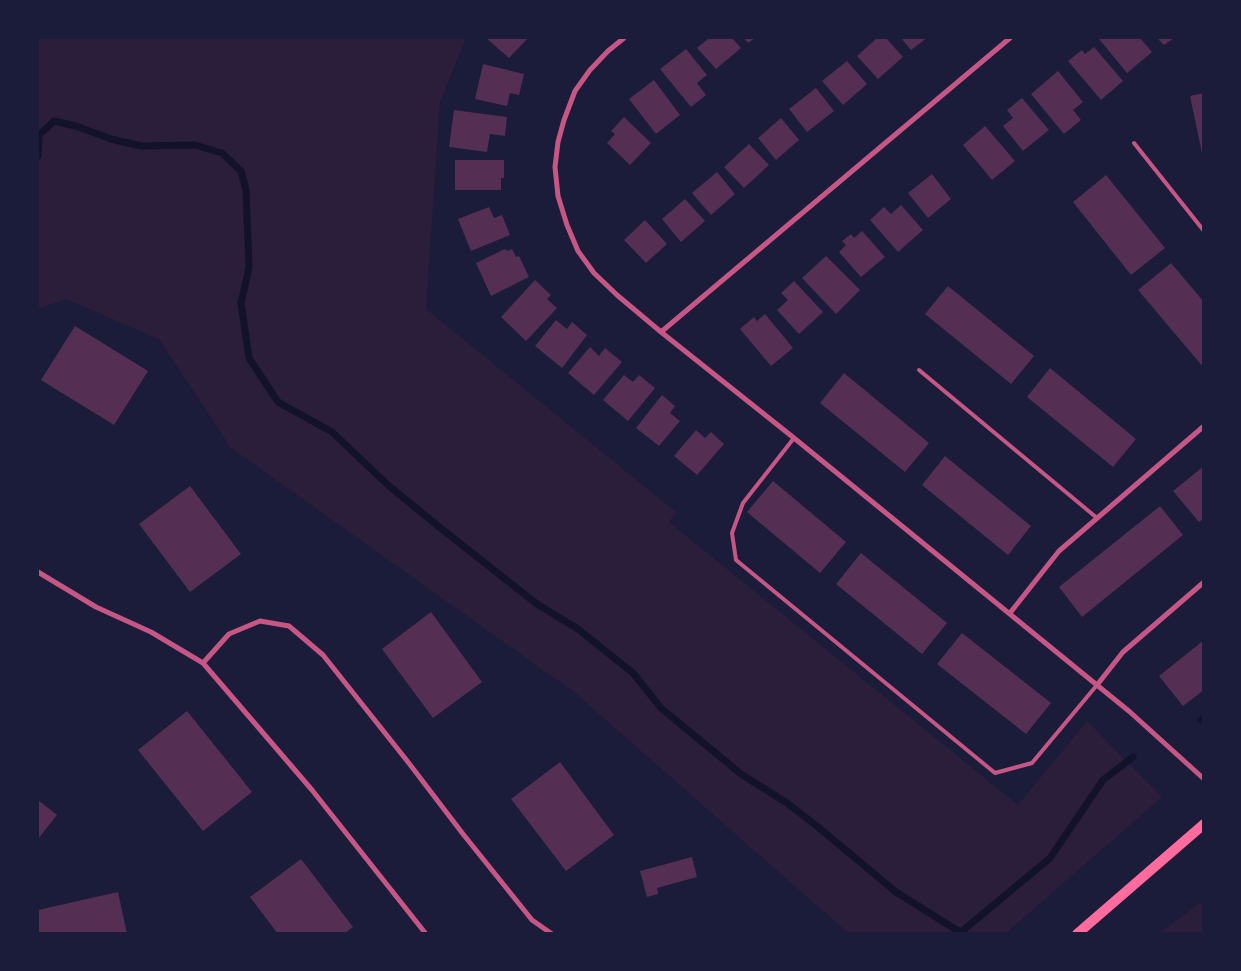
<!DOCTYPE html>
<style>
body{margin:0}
#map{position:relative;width:1241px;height:971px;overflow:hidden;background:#1b1b3a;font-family:Cabin,sans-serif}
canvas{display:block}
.frame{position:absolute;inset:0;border:39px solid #1b1b3a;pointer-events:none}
</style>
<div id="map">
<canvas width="1241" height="971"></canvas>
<div class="frame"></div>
</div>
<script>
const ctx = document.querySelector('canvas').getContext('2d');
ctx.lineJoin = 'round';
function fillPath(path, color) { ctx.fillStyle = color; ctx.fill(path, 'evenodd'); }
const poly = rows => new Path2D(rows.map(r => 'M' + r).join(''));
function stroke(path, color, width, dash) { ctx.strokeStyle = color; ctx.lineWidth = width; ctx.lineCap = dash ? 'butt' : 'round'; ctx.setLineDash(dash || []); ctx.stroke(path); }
fillPath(poly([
 [38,38,466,38,440,102,426,309,676,512,669,522,1018,805,1087,721,1162,797,1006,933,848,933,574,692,231,448,159,339,66,299,38,309],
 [1203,901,1203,933,1159,933]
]), '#2a1e3b');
stroke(poly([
 [38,156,39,135,54,121,76,126,111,139,141,146,195,145,222,153,241,171,246,190,249,268,241,303,249,358,278,402,332,432,389,486,443,530,537,604,578,629,633,673,661,708,741,774,787,803,818,827,896,892,963,934],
 [1201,720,1204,718],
 [961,932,1050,858,1103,780,1133,757]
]), '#12122b', 7);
fillPath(poly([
 [486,38,528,38,509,58],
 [709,38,732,38,741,48,716,69,697,48],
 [744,38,755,38,748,43],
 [877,38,886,38,903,57,878,79,857,56],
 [901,38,927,38,911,50],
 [1101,38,1140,38,1152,52,1127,73,1099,39],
 [1157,38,1174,38,1164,45],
 [1094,47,1123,81,1101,100,1068,61,1082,50,1085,54],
 [686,49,707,75,697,83,706,95,691,107,660,69],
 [847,61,867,84,843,105,822,81],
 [483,64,524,74,519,95,510,93,507,106,475,99],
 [1058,71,1083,102,1073,110,1081,120,1064,134,1031,94],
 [654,80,680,115,656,134,629,99],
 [816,88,834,111,807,132,789,109],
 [1204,93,1204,158,1203,158,1190,96],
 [1022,98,1049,130,1023,151,1003,126,1013,118,1007,110],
 [454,110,507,117,505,136,490,134,487,152,449,147],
 [624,117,651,143,630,165,607,143,615,134,611,131],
 [781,118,799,140,776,160,758,138],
 [985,126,1015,161,992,180,963,145],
 [749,144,769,165,744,188,724,167],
 [455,160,504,160,504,178,501,178,501,190,455,190],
 [717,172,735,194,711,215,692,193],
 [932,174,951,199,928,218,908,193],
 [1106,175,1165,248,1131,275,1073,202],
 [685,199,705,221,681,242,662,219],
 [901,205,923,230,898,252,870,220,884,207,891,214],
 [489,207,494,218,502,215,510,235,471,251,458,219],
 [645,220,667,244,646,263,624,240],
 [862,231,885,257,861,277,839,252,846,245,842,241,851,234,854,238],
 [505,249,507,251,512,249,516,257,519,256,529,277,491,296,476,263],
 [826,256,860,290,836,314,802,278],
 [1171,263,1204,302,1204,368,1138,290],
 [535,280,551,295,547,299,557,308,526,341,501,317],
 [794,281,823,312,799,334,777,310,788,300,781,293],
 [948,286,1034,356,1011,384,925,314],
 [765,314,793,348,771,366,740,329,754,317,757,321],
 [556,320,567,329,572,322,587,335,562,368,535,346],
 [75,326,148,371,114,425,41,380],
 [590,347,599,356,605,348,622,362,594,395,568,373],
 [1050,368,1136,439,1113,467,1027,397],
 [844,373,929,443,905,472,820,403],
 [624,375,633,382,639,375,655,388,628,421,603,400],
 [662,395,675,406,670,413,680,421,659,446,636,428],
 [696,430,705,438,711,432,724,444,697,475,674,456],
 [945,456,1031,526,1008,555,922,485],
 [1204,466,1204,518,1199,522,1173,491],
 [773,481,846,542,820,573,747,512],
 [190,486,241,554,190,592,139,524],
 [1160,506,1183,535,1082,617,1059,587],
 [861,553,947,623,922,654,836,584],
 [431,612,482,682,433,718,382,649],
 [962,633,1051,703,1026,734,937,664],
 [1204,640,1204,690,1183,706,1159,676],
 [187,711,252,792,203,831,138,750],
 [560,762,614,835,566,871,511,799],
 [38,800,57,815,38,839],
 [692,857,697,877,657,888,658,894,647,897,640,871],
 [301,859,353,927,344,934,278,934,250,897],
 [118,892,127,934,38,934,38,910]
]), '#542f53');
stroke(poly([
 [1134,143,1204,231],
 [919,370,1097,518],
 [794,438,743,503,732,533,736,560,995,773,1032,763,1097,685]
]), '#c65784', 4);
stroke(poly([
 [624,38,608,51,590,70,575,91,564,120,558,142,555,167,558,196,567,225,578,251,594,273,617,295,661,332,794,438,1130,712,1204,779],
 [661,332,1010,38],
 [38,572,96,607,151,632,203,663,312,790,426,934],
 [1010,613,1059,551,1204,426],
 [203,663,229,634,260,621,289,626,323,655,408,762,463,834,532,920,552,934],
 [1097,685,1123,652,1204,582]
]), '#c65784', 5);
stroke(poly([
 [1077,934,1204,824]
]), '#ff6b9d', 10);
</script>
